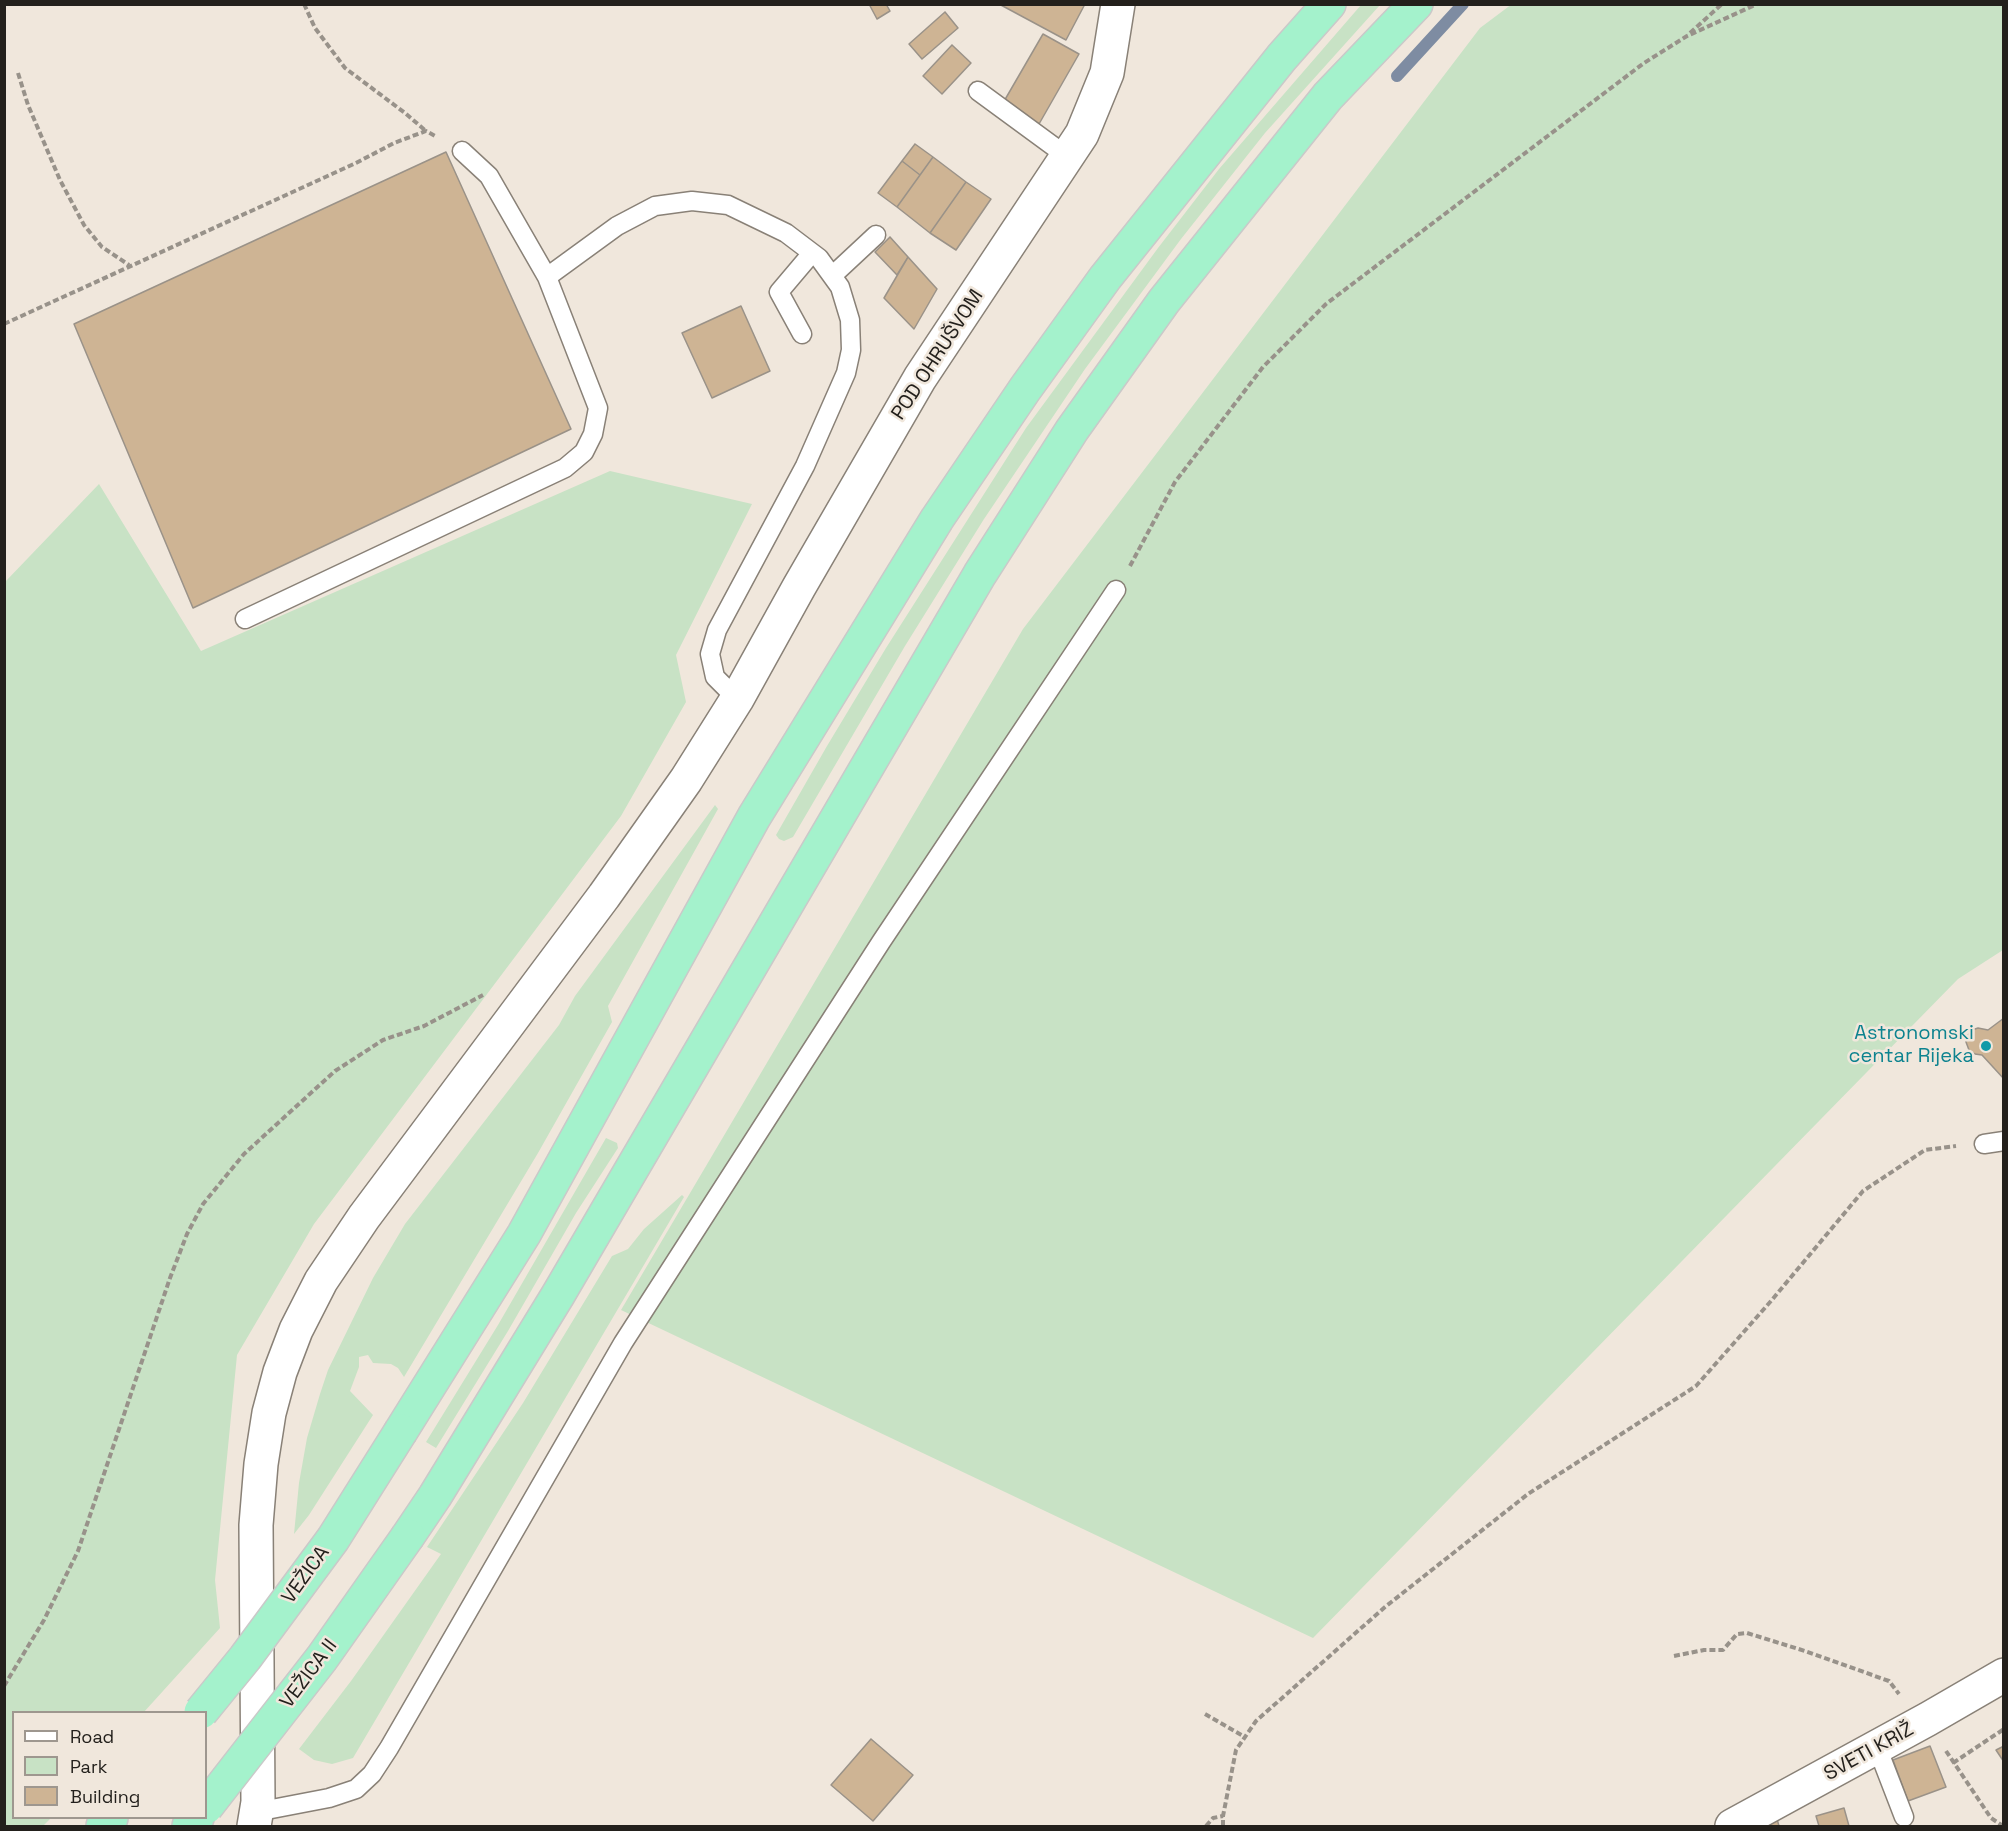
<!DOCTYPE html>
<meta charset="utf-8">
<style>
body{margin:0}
#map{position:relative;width:2008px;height:1831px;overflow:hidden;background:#f0e7dc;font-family:"Space Grotesk",sans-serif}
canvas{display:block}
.frame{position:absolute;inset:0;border:6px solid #23201c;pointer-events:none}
.legend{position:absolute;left:12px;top:1711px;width:195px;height:108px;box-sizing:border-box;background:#f0e7dc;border:2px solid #9e978f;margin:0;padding:8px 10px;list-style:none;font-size:18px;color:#23201c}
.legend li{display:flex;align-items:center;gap:12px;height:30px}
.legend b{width:30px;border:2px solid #9e978f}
</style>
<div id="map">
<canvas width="2008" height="1831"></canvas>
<div class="frame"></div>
<ul class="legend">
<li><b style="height:8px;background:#fff"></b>Road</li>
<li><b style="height:16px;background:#c8e2c5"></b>Park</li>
<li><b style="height:16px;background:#ceb494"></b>Building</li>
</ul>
</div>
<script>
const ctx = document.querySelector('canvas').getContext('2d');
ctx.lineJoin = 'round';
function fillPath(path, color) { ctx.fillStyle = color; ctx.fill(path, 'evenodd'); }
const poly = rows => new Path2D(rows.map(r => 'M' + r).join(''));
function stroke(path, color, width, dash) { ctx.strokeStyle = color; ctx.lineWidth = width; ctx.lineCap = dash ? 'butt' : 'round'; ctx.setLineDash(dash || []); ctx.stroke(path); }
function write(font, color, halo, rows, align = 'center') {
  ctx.font = font + ' "Space Grotesk",sans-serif'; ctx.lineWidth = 5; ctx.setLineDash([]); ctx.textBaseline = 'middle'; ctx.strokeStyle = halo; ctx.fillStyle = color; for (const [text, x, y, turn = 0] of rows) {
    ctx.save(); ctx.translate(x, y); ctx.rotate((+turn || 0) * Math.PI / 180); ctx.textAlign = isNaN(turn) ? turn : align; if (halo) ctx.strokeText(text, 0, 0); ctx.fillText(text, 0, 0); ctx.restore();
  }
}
fillPath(poly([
 [1512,4,2003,5,2003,950,1958,979,1313,1638,621,1310,1023,629,1480,28],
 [1361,5,1380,5,1265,133,1181,239,1085,369,984,519,905,646,793,837,784,841,779,839,776,835,827,746,886,648,1026,428,1158,248,1219,169],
 [610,471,752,504,676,655,686,702,621,816,314,1224,237,1355,215,1580,220,1628,144,1712,14,1712,14,1818,51,1818,43,1826,5,1826,5,582,99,484,201,651],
 [715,805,718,809,608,1006,612,1022,538,1153,404,1377,398,1368,391,1364,373,1363,368,1355,359,1357,359,1367,350,1391,373,1415,309,1515,294,1534,299,1483,307,1438,320,1394,328,1370,373,1278,405,1224,559,1025,575,996],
 [606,1138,617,1143,618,1148,576,1213,508,1331,436,1448,426,1442,498,1325],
 [682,1195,684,1197,353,1758,332,1764,314,1760,299,1749,351,1681,441,1554,427,1547,523,1403,612,1256,628,1249,644,1229]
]), '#c8e2c5');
stroke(poly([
 [1397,76,1463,4]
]), '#7e8ca2', 12);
const building = poly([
 [869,4,886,4,890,11,877,19,869,4],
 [999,4,1085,4,1066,40,999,4],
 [945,12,958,28,922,59,909,44,945,12],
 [1043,34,1079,54,1039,124,1003,103,1043,34],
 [952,45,971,63,942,94,923,76,952,45],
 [915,144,933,157,920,175,902,161,915,144],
 [446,152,571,429,193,608,74,324,446,152],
 [933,157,966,182,930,233,897,207,933,157],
 [902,161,920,175,897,207,878,193,902,161],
 [966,182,991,199,956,250,930,233,966,182],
 [890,237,908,257,897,275,875,252,890,237],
 [908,257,937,289,914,329,884,298,908,257],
 [741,306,770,371,712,398,682,333,741,306],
 [2004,1018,2004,1079,1982,1055,1975,1054,1969,1050,1966,1042,1968,1035,1972,1030,1978,1028,1988,1030,2004,1018],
 [871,1739,913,1775,873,1821,831,1785,871,1739],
 [1930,1746,1946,1787,1908,1801,1893,1760,1930,1746],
 [2004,1746,2004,1762,1996,1750,2004,1746],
 [1844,1808,1849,1826,1819,1826,1816,1816,1844,1808],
 [1777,1819,1779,1826,1764,1826,1777,1819]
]);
fillPath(building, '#ceb494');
stroke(building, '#9a9288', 1.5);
const service = poly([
 [978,91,1068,157],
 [832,276,876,235],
 [547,277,617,226,655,206,692,201,728,205,786,233,819,258,840,287,850,320,851,350,846,373,805,466,717,630,710,654,715,677,737,699],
 [802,334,779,292,812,253],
 [245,619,565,468,584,452,593,434,598,408,547,277,489,176,462,151],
 [1984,1144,2004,1141],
 [1877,1747,1904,1817],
 [256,1812,329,1798,356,1789,372,1774,389,1748,623,1343,881,942,1116,590]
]);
const minor = poly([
 [1732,1826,1928,1719,2004,1675]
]);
const tertiary = poly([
 [254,1826,258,1802,256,1525,261,1464,269,1413,280,1372,296,1330,321,1281,364,1217,604,896,686,780,737,699,799,587,920,378,1082,134,1107,73,1118,4]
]);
const trunk = poly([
 [401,1431,524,1234,754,817,937,519,1025,389,1105,278,1282,57,1329,4],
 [408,1536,435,1496,558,1295,980,574,1072,430,1164,301,1328,96,1416,4],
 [103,1826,111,1818],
 [189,1826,197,1818]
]);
stroke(service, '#898177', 21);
stroke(minor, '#898177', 36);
stroke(tertiary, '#898177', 36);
stroke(trunk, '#cac9c9', 36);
stroke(poly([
 [304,4,315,28,345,68,405,113,426,131],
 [1690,33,1722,4],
 [18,73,28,105,60,180,84,225,102,247,129,265],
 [4,324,356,163,394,143,426,131,437,137],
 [1130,566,1175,482,1263,367,1326,304,1644,63,1687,36,1757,4],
 [1674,1656,1704,1650,1723,1650,1737,1634,1747,1633,1805,1651,1889,1681,1899,1694],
 [4,1686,44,1620,78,1551,170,1278,187,1234,203,1204,244,1154,335,1071,383,1040,424,1026,483,995],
 [1205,1714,1245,1737],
 [1946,1751,1991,1818,2003,1826],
 [1953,1763,2004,1729],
 [1206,1826,1213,1818,1223,1816],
 [1223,1826,1223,1816,1236,1750,1256,1721,1385,1607,1528,1494,1696,1386,1771,1301,1863,1191,1925,1150,1956,1146]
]), '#98928a', 4, [6, 3]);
stroke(service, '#fff', 18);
stroke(minor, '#fff', 33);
stroke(tertiary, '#fff', 33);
stroke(trunk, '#a4f2cc', 33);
const trunkBridge = poly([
 [201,1712,245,1658,333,1539,401,1431],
 [206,1807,322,1658,408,1536]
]);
stroke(trunkBridge, '#cac9c9', 36, []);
stroke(trunkBridge, '#a4f2cc', 33);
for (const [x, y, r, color] of [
 [1986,1046,6,"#0f9aa8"]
]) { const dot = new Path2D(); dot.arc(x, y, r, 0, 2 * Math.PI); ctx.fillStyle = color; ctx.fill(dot); stroke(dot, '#f0e7dc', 2); }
write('20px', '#23201c', '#f0e7dc', [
 ["POD OHRUŠVOM",938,355,-57],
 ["VEŽICA",306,1575,-54],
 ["VEŽICA II",309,1674,-53],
 ["SVETI KRIŽ",1869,1752,-29]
]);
write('20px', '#0d838f', '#f0e7dc', [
 ["Astronomski",1974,1034],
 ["centar Rijeka",1974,1057]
], 'right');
</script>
